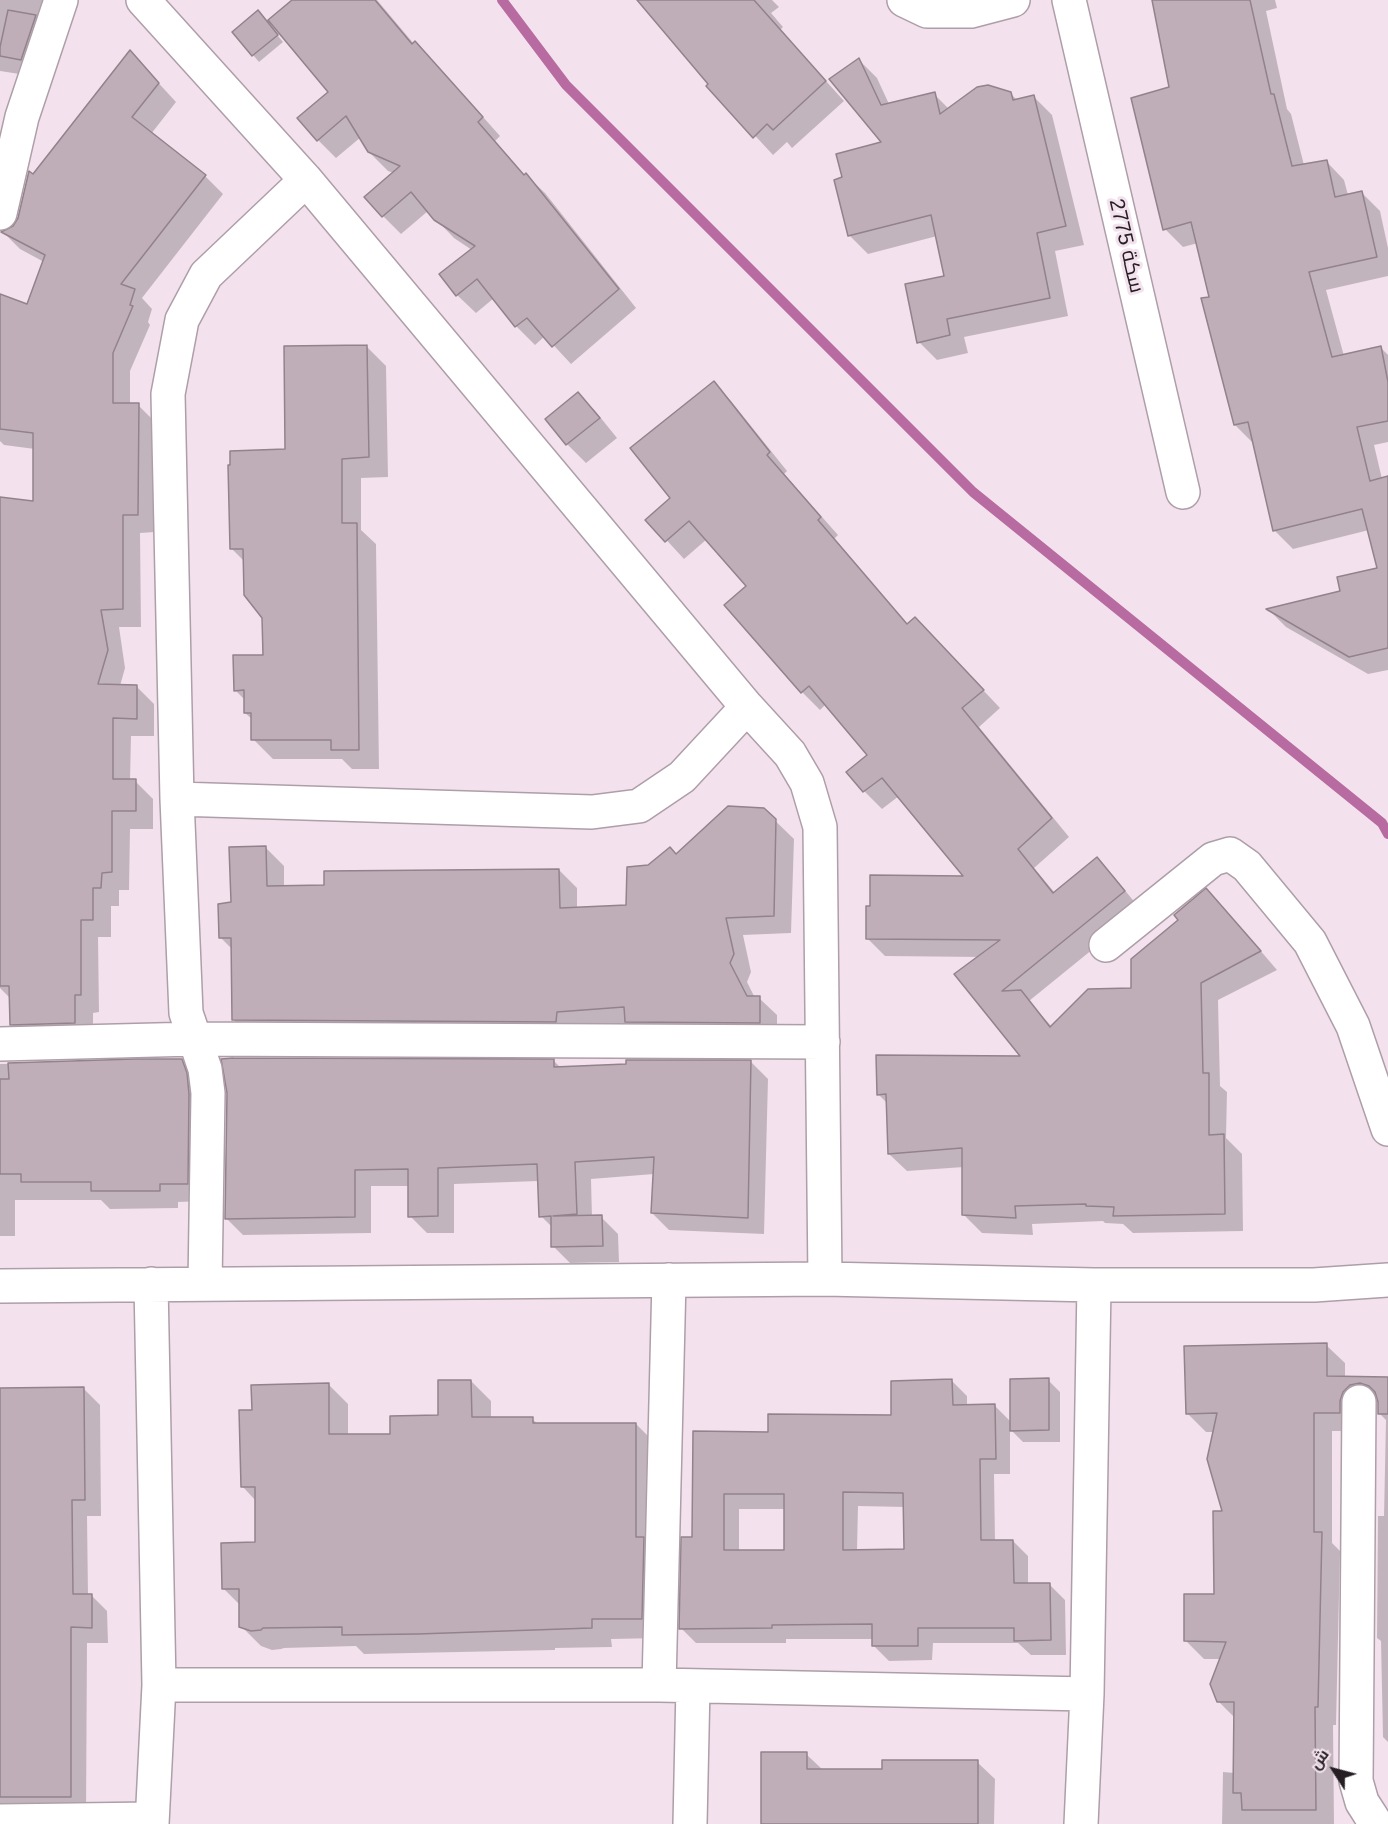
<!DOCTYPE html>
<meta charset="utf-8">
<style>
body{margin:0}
#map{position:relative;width:1388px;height:1824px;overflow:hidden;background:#f3e2ed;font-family:Arial,Cairo,sans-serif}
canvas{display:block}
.north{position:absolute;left:1304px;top:1740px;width:60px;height:60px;-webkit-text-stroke:4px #f3e2ed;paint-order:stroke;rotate:306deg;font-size:16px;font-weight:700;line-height:24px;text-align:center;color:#251e22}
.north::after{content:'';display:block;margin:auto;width:21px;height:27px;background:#251e22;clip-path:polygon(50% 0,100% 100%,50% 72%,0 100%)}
</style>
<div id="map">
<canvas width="1388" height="1824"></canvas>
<div class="north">ش</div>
</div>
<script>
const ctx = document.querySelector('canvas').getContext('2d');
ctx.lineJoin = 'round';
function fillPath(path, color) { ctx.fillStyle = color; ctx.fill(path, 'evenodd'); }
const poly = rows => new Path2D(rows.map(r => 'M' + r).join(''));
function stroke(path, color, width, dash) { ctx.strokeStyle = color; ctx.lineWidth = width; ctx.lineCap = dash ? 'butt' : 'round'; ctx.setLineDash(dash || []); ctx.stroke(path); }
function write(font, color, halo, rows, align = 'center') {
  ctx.font = font + ' Arial,Cairo,sans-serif'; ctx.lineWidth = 6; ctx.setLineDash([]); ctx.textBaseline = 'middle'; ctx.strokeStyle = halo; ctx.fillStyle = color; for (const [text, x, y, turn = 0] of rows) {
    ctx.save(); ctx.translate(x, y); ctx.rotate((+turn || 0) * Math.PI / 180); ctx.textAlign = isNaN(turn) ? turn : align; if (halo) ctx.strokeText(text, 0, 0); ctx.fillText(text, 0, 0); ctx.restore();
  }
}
fillPath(poly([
 [0,0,65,0,39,77,0,71],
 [294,0,377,0,414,44,415,43,433,61,500,136,495,141,525,176,526,175,545,193,636,308,571,364,545,336,535,345,516,326,494,298,476,313,457,295,441,274,472,250,454,238,428,211,401,234,383,216,394,173,388,171,369,152,361,137,336,158,318,140,330,93],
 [639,0,772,0,779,7,771,13,783,27,780,30,844,101,792,148,787,142,773,155,709,86,710,84],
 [1154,0,1275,0,1277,8,1266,11,1287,109,1291,114,1304,165,1326,161,1344,180,1348,195,1361,192,1380,211,1388,248,1388,276,1326,290,1344,356,1380,347,1388,355,1388,442,1374,445,1382,479,1388,483,1388,670,1368,674,1286,627,1269,610,1341,592,1379,569,1369,530,1293,549,1274,530,1254,444,1235,425,1211,298,1198,243,1183,247,1165,229,1171,88],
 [264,19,283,42,259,62,253,55],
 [130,52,176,102,151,134,205,176,223,194,142,298,152,309,148,322,150,325,130,371,130,405,138,405,156,423,155,532,140,533,141,627,119,627,125,668,120,686,136,686,154,704,154,736,131,736,130,781,135,781,153,799,153,829,130,829,129,890,119,890,119,906,111,906,111,937,98,937,99,1012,93,1013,93,1041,29,1042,11,1024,11,999,0,988,0,498,35,502,35,449,4,445,0,441,0,295,28,306,44,262,20,249,3,232,14,227,19,218,34,176],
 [859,60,877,78,889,104,934,94,949,109,1011,94,1017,100,1034,97,1052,115,1084,245,1055,251,1068,316,964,337,968,353,937,360,919,342,945,277,937,236,868,254,849,235,844,178,884,143],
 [367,347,386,366,388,477,361,478,361,530,376,544,379,769,352,769,342,759,273,759,253,739,253,720,245,713,245,700,235,690,264,656,264,618,245,562,231,548,287,450],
 [714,383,731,401,787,471,784,474,838,535,834,539,908,625,933,637,1000,708,979,727,1069,837,1034,868,1055,893,1097,859,1114,877,1141,910,1029,1001,1052,1027,1133,990,1180,920,1206,890,1224,908,1277,970,1218,1000,1220,1086,1227,1092,1226,1138,1242,1154,1243,1231,1133,1233,1123,1224,1105,1223,1103,1221,1032,1224,1033,1235,982,1233,964,1215,964,1167,907,1171,889,1154,888,1104,878,1094,1023,1057,980,957,885,956,867,938,966,878,899,796,882,809,864,791,869,755,826,704,820,710,802,692,726,605,748,586,707,539,684,559,648,520,672,499],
 [578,394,596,412,617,438,586,463,567,444,547,419],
 [763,809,794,839,791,933,743,935,751,972,747,982,755,998,759,998,777,1015,777,1040,252,1038,234,1020,232,949,220,937,233,904,266,848,284,866,284,887,326,887,559,870,577,888,577,909,627,906,649,866,677,855],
 [181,1061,200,1079,205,1201,178,1202,178,1208,110,1209,101,1200,15,1200,15,1236,0,1236,0,1064],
 [554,1061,561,1068,751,1062,768,1079,764,1234,669,1230,652,1213,654,1174,591,1179,592,1217,601,1217,618,1234,619,1262,570,1263,553,1246,553,1228,541,1216,539,1181,454,1184,454,1233,427,1233,410,1216,410,1186,371,1186,371,1233,243,1235,226,1218],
 [1326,1345,1345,1363,1345,1377,1388,1383,1388,1742,1383,1737,1381,1641,1377,1638,1378,1516,1384,1516,1386,1420,1379,1413,1379,1401,1369,1403,1358,1431,1332,1431,1332,1543,1340,1551,1336,1725,1333,1725,1334,1824,1222,1824,1223,1772,1235,1773,1235,1718,1218,1701,1221,1659,1204,1659,1185,1640,1215,1596,1224,1513,1215,1432,1206,1432,1188,1414],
 [1048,1380,1060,1392,1060,1442,1023,1442,1010,1429,1010,1474,994,1474,995,1541,1013,1541,1028,1556,1028,1585,1050,1585,1065,1600,1066,1655,1031,1655,1018,1643,933,1643,932,1660,889,1661,874,1646,874,1639,786,1639,786,1643,696,1643,681,1628,694,1539,694,1433,769,1433,892,1416,952,1381,967,1396,967,1406,995,1406,1011,1422],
 [858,1506,905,1507,906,1551,857,1551],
 [739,1509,786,1509,786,1552,739,1552],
 [471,1381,491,1401,491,1419,532,1419,538,1424,636,1424,656,1444,661,1638,611,1639,612,1647,555,1648,555,1650,364,1654,356,1646,284,1648,281,1649,272,1650,261,1646,241,1626,241,1606,224,1589,256,1544,256,1501,243,1487,254,1411,328,1384,348,1404,348,1435,391,1436,439,1417],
 [0,1389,84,1389,100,1405,101,1516,87,1516,88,1595,91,1595,107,1611,108,1643,87,1643,86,1817,0,1824],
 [806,1754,823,1770,884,1771,977,1762,995,1779,994,1824,763,1824]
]), '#0003');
stroke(poly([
 [502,0,566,85,973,492,1382,823,1388,834]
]), '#b86ba0', 10);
const building = poly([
 [292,0,375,0,412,44,415,41,483,117,478,122,524,175,526,173,619,289,552,347,527,318,515,327,477,279,456,296,439,274,475,246,434,220,411,192,382,217,364,197,400,166,368,152,346,116,317,141,297,118,328,92,268,20,292,0],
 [637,0,754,0,826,81,773,130,767,124,753,138,706,86,708,84,637,0],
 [1152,0,1250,0,1271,94,1274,94,1292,166,1327,160,1335,197,1362,191,1377,257,1309,272,1332,357,1381,346,1388,382,1388,421,1357,427,1370,481,1388,476,1388,648,1349,657,1266,609,1340,591,1337,577,1377,568,1362,509,1273,531,1248,422,1234,425,1201,298,1209,297,1191,222,1163,230,1131,98,1169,87,1152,0],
 [8,10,36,15,21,60,0,56,0,47,8,10],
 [258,10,278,35,252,56,232,32,258,10],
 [130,50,159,83,132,117,206,175,121,284,135,289,130,305,133,306,113,353,113,403,139,403,138,515,123,515,123,609,101,610,108,650,98,684,137,685,137,719,113,718,113,779,136,779,136,811,112,811,112,872,102,873,101,888,93,888,93,920,81,920,81,995,75,995,75,1023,10,1025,9,986,0,986,0,497,33,501,33,433,0,429,0,294,27,304,45,255,1,232,13,226,18,218,29,171,33,174,130,50],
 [859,58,881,105,935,92,940,114,977,87,988,85,1011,92,1013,100,1034,95,1066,226,1037,233,1050,298,947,319,950,335,917,343,905,284,944,276,931,215,848,236,834,180,842,177,836,154,881,142,829,79,859,58],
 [367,345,369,457,342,459,342,523,357,523,359,750,331,750,331,740,251,740,251,713,244,713,244,690,234,691,233,655,263,655,262,618,244,595,243,549,230,549,228,465,230,465,230,451,285,449,284,346,367,345],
 [714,381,770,452,767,455,821,517,818,520,907,624,915,617,984,690,962,708,1052,818,1018,849,1053,893,1097,857,1125,891,1002,991,1021,990,1050,1027,1088,989,1131,988,1131,959,1178,920,1174,915,1206,888,1261,951,1201,983,1203,1073,1209,1073,1209,1135,1224,1134,1225,1214,1113,1216,1114,1207,1086,1206,1086,1204,1015,1206,1016,1218,962,1215,962,1148,888,1154,886,1094,877,1095,876,1055,1020,1056,954,974,1000,940,866,939,866,906,870,906,870,875,963,876,882,778,863,792,846,772,867,755,809,686,801,693,724,605,746,586,689,521,665,542,645,520,670,498,630,448,714,381],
 [578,392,600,418,566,445,545,419,578,392],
 [728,806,764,808,776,819,774,916,726,918,734,954,730,963,747,996,760,996,760,1023,625,1022,624,1007,557,1012,556,1022,232,1020,231,938,219,938,218,904,231,902,229,847,266,846,267,886,324,885,324,871,559,869,560,908,626,905,627,867,648,865,670,847,676,854,728,806],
 [233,1058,554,1059,554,1067,626,1064,626,1060,751,1060,748,1218,651,1213,654,1157,575,1162,577,1214,553,1216,602,1215,603,1246,551,1247,551,1216,539,1217,537,1164,438,1168,438,1216,408,1217,408,1169,355,1170,355,1217,225,1219,227,1093,221,1059,233,1058],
 [134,1059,182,1059,187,1073,189,1094,188,1184,160,1184,160,1191,91,1191,91,1182,21,1182,21,1174,0,1174,0,1079,9,1079,8,1063,134,1059],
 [1327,1343,1327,1376,1388,1377,1388,1414,1378,1414,1378,1402,1375,1392,1369,1386,1360,1383,1350,1385,1343,1392,1340,1401,1340,1413,1314,1413,1314,1532,1322,1532,1318,1707,1315,1707,1316,1810,1242,1810,1241,1793,1233,1793,1234,1702,1217,1702,1210,1684,1226,1642,1184,1641,1184,1594,1214,1594,1213,1511,1222,1511,1207,1459,1217,1413,1186,1414,1184,1346,1327,1343],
 [1049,1378,1049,1430,1010,1431,1010,1379,1049,1378],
 [952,1379,953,1405,995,1404,996,1459,980,1459,981,1540,1013,1540,1014,1583,1050,1583,1051,1640,1014,1641,1014,1628,918,1628,918,1646,872,1646,872,1624,772,1625,772,1628,679,1629,681,1537,692,1537,693,1431,768,1432,768,1414,891,1415,891,1381,952,1379],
 [843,1492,903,1493,904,1549,843,1550,843,1492],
 [724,1494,784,1494,784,1550,724,1550,724,1494],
 [438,1380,471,1380,472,1417,533,1417,533,1423,636,1423,636,1537,644,1537,642,1619,592,1619,592,1628,418,1634,342,1635,342,1627,263,1628,261,1630,251,1631,239,1627,239,1589,222,1589,221,1543,255,1542,255,1487,241,1487,239,1410,252,1410,251,1385,329,1383,329,1434,390,1434,390,1416,438,1415,438,1380],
 [84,1387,85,1500,72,1500,73,1594,92,1594,92,1628,71,1627,71,1797,0,1797,0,1388,84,1387],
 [761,1752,807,1752,807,1769,882,1769,882,1760,978,1760,978,1824,761,1824,761,1752]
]);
fillPath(building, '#bfaeb8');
stroke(building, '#92828c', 1.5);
const minor = poly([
 [143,0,306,180,747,707,790,754,807,783,820,827,825,1279],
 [904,0,927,11,971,11,1013,0],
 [1069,0,1183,492],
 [0,213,22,117,61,0],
 [177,799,592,812,639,806,682,777,747,707],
 [1106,945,1213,859,1230,854,1247,866,1310,942,1353,1026,1388,1129],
 [0,1044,195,1039,823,1042],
 [151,1284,159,1685,152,1824],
 [205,1284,208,1093,205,1069,186,1013,177,799,168,394,182,320,206,275,306,180],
 [0,1286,825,1279,1094,1285,1314,1285,1388,1280],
 [1359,1402,1356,1781,1362,1802,1376,1824],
 [159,1685,659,1685,1087,1694],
 [659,1685,669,1280],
 [0,1821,152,1819],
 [690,1824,693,1686],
 [1081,1824,1087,1694,1094,1285]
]);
stroke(minor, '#ae9ea8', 36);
stroke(minor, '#fff', 33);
write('21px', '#251e22', '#f3e2ed', [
 ["سكة 2775",1126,246,77]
]);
</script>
